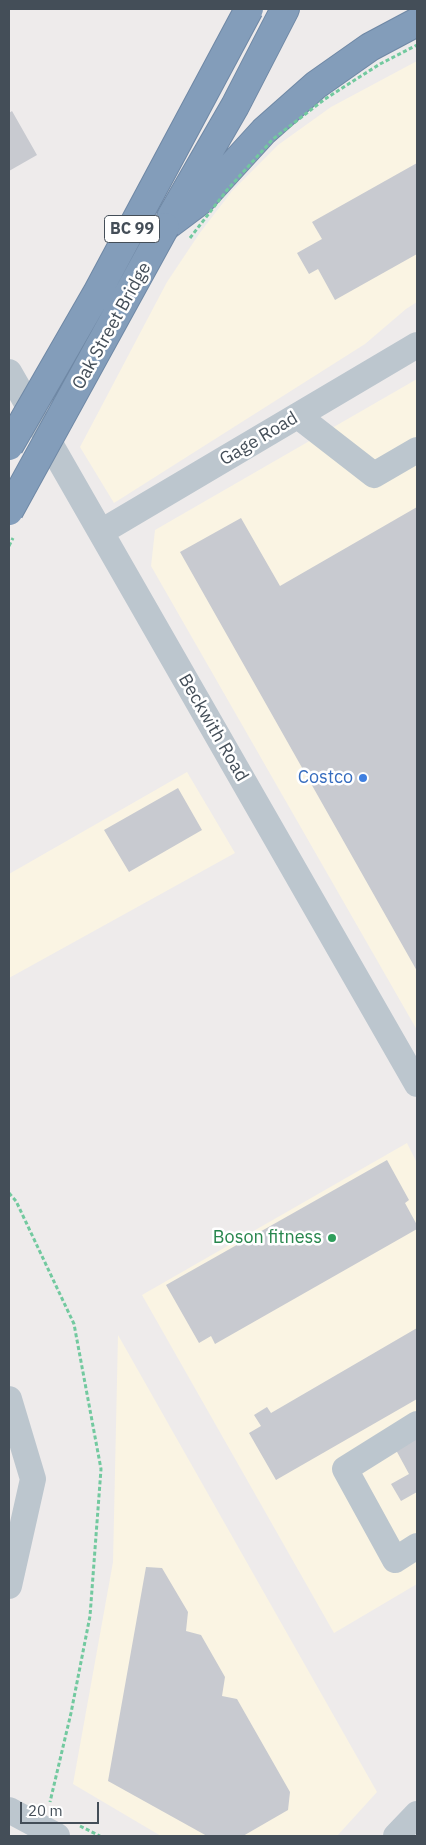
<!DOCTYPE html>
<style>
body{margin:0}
#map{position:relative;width:426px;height:1845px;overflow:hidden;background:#eeebeb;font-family:"IBM Plex Sans",sans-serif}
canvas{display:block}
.frame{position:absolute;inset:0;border:10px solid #444e58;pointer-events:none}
.scale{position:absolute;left:20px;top:1802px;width:79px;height:22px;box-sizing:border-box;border:2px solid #444e58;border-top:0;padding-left:6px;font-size:15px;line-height:18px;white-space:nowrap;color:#444e58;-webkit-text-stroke:4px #fff;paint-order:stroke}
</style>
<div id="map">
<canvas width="426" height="1845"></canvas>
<div class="frame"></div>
<div class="scale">20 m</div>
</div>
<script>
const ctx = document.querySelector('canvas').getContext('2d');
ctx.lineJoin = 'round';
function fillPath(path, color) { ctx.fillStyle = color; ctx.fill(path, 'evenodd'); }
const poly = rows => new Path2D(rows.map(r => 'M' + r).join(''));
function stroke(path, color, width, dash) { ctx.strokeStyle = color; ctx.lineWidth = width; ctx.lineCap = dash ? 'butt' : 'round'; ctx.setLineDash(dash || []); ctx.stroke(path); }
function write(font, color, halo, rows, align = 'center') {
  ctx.font = font + ' "IBM Plex Sans",sans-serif'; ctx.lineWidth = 5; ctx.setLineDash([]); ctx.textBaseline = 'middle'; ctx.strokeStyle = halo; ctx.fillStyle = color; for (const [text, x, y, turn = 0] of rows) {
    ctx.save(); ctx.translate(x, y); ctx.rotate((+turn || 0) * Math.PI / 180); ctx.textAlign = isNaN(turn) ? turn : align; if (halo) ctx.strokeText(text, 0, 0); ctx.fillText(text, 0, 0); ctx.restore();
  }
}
fillPath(poly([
 [417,61,417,302,406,309,365,344,114,503,80,447,167,282,199,234,232,191,278,145,331,107],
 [417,379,417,1030,151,566,155,530],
 [187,772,235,853,9,978,9,874],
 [407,1143,417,1163,417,1584,334,1633,142,1295],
 [118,1335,377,1792,337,1836,161,1836,73,1784,113,1562]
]), '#faf4e3');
fillPath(poly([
 [12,111,37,155,9,171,9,113],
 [417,163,417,254,335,300,318,269,309,274,297,253,322,239,312,222],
 [417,507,417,971,180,552,241,518,280,586],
 [178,788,202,830,129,872,104,830],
 [387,1160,409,1200,405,1203,417,1225,417,1229,215,1344,211,1336,199,1343,166,1285],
 [417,1328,417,1399,276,1480,249,1433,261,1426,254,1415,267,1407,271,1413],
 [417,1437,417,1492,401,1501,391,1484,409,1474,396,1450],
 [146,1567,162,1568,188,1612,186,1631,201,1635,225,1677,222,1696,237,1699,290,1792,288,1810,243,1836,207,1836,108,1781]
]), '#c8cad0');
const highway = poly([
 [171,217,235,106,285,9],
 [165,227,201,200,264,131,316,85,370,47,417,22]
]);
stroke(highway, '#6f88a5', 30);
stroke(poly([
 [9,1193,16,1201,74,1324,101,1469,90,1616,71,1713,50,1802],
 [80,1826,100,1836]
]), '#72c99f', 3, [4, 2.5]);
stroke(poly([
 [9,372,417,1084],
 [298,416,374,475,417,450],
 [101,532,417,345],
 [9,1399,33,1479,9,1586],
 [417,1424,345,1469,395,1560,417,1546],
 [9,1810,57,1836],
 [396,1836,417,1814]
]), '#bcc6ce', 26);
stroke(highway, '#839dba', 28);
const highwayBridge = poly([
 [9,446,97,293,249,9],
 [9,511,165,227]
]);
stroke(highwayBridge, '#6f88a5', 30, []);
stroke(poly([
 [190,238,227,190,273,139,325,99,380,64,417,45],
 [9,546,13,538]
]), '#72c99f', 3, [4, 2.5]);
stroke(highwayBridge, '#839dba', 28);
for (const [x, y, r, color] of [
 [363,778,5,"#3f7fe0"],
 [332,1238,5,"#2e9e5b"]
]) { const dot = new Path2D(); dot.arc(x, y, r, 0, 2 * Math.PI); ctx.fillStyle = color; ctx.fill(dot); stroke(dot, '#fff', 2); }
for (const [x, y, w] of [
 [132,229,55]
]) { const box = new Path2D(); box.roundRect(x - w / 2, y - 13.5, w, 27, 4); ctx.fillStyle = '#fff'; ctx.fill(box); stroke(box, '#444e58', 1); }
write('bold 16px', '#444e58', null, [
 ["BC 99",132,229]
]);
write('18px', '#444e58', '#fff', [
 ["Oak Street Bridge",112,326,-61],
 ["Gage Road",259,439,-31],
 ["Beckwith Road",213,728,60]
]);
write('18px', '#366cbe', '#fff', [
 ["Costco",353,778]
], 'right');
write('18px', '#27864d', '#fff', [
 ["Boson fitness",322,1238]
], 'right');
</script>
